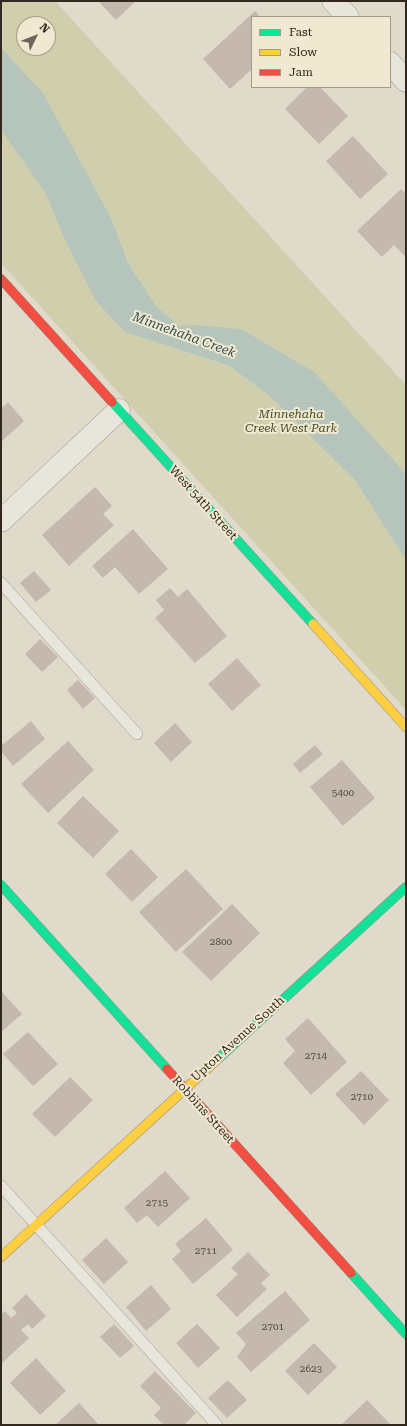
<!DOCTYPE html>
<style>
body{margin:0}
#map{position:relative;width:407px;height:1426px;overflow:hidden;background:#e0dacb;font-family:"Roboto Serif",serif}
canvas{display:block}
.frame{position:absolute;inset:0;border:2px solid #32281e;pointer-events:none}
.legend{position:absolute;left:251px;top:16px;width:140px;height:72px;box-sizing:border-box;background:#f1e8d1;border:1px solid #a59b89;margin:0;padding:5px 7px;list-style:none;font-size:12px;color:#32281e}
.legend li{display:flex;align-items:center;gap:8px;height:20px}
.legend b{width:20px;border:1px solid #a59b89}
.north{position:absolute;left:16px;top:16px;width:40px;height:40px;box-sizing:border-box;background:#f1e8d1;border:1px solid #a59b89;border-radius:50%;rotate:47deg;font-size:11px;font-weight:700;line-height:16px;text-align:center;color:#32281e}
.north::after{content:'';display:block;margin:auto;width:14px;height:18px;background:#6f665b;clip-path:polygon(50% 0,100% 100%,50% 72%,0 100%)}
</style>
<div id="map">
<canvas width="407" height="1426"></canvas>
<div class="frame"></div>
<ul class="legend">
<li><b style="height:5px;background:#16e098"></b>Fast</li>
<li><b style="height:5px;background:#ffcf43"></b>Slow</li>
<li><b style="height:5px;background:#f24e42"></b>Jam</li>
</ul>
<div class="north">N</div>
</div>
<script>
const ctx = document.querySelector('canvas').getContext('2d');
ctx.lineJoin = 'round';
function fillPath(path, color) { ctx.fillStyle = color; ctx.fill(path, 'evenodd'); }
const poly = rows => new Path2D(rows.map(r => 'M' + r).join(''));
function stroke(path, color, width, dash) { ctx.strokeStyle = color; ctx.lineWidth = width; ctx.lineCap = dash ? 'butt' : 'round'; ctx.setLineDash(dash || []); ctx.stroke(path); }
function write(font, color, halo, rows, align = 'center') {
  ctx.font = font + ' "Roboto Serif",serif'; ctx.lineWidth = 4; ctx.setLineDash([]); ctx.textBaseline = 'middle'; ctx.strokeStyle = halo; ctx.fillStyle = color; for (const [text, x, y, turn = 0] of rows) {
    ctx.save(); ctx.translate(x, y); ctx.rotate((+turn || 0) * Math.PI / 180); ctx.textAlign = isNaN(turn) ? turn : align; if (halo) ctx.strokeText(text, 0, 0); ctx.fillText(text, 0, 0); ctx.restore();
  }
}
fillPath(poly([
 [1,1,55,1,406,385,406,710,1,263],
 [24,24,48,24,48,48,24,48]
]), '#cfcfae');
fillPath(poly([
 [1,48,43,93,111,218,128,263,156,306,179,326,194,325,241,329,314,372,406,474,406,560,355,480,271,397,228,365,125,332,96,301,67,244,45,192,1,130]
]), '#b6c5bc');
fillPath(poly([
 [98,1,136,1,116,20],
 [255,11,260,17,252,17,252,69,230,89,203,59],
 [307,87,320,87,348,116,319,144,285,109],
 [353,136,388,174,360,199,326,161],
 [401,189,406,194,406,257,394,245,382,257,357,231],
 [8,402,24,421,1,442,1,409],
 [95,487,112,506,103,514,114,525,69,566,42,535],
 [133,529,168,569,139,594,115,567,103,578,92,566],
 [34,571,51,590,36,602,20,583],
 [170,588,178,597,187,589,227,636,195,663,155,618,164,610,156,600],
 [40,639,58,657,42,672,25,654],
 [237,658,261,685,232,711,208,684],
 [78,680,95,698,83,709,67,690],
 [31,721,45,739,13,766,1,751,1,746],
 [175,723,192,742,171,762,154,743],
 [68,741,94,770,48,813,21,784],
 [315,745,323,754,300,773,293,764],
 [342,760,375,798,343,826,310,787],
 [83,796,119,831,93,858,57,823],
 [131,849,158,877,132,902,105,874],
 [186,869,223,909,176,952,139,912],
 [232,904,260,933,211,981,182,952],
 [1,991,22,1014,1,1032],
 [308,1018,347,1062,311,1095,283,1063,295,1051,285,1039],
 [28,1032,58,1064,33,1086,3,1054],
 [361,1071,389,1100,364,1125,335,1094],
 [70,1077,93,1100,55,1137,32,1114],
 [165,1171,190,1198,158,1227,147,1215,137,1223,124,1208],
 [206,1218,233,1250,193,1284,172,1259,181,1251,175,1244],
 [106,1238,128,1262,104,1284,82,1260],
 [248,1252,270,1275,261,1283,267,1289,237,1317,216,1295,238,1274,231,1268],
 [151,1285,171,1309,146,1331,126,1307],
 [285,1291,310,1320,251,1372,237,1357,246,1344,236,1333],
 [26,1294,46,1316,32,1329,28,1324,21,1330,29,1338,1,1364,1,1315,5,1311,11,1318,17,1313,12,1308],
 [114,1324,134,1346,120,1358,100,1337],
 [197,1324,220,1348,198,1368,176,1343],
 [314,1343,337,1367,308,1395,285,1371],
 [36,1358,66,1391,40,1415,10,1383],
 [155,1371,196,1413,184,1425,164,1425,154,1415,161,1408,140,1386],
 [228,1380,247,1400,227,1418,208,1398],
 [367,1400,391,1425,341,1425],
 [79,1403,99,1425,55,1425]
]), '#c4b9ac');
const lane = poly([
 [1,583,137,734],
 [1,1186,217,1425]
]);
const street = poly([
 [333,1,348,17],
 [390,63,406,81],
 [1,521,119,410]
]);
const fast = poly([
 [112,402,313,624],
 [1,885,167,1069],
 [219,1058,406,887],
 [351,1273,406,1334]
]);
const slow = poly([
 [313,624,406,727],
 [1,1257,219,1058]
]);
const jam = poly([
 [1,279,112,402],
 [167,1069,351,1273]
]);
stroke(lane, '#a59f94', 12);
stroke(street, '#a59f94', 23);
stroke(fast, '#958f84', 10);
stroke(slow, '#958f84', 10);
stroke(jam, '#958f84', 10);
stroke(lane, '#e8e5dc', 11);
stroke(street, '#e8e5dc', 22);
stroke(fast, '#16e098', 9);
stroke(slow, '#ffcf43', 9);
stroke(jam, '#f24e42', 9);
write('10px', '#564c42', null, [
 ["5400",343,793],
 ["2800",221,942],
 ["2714",316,1056],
 ["2710",362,1097],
 ["2715",157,1203],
 ["2711",206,1251],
 ["2701",273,1327],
 ["2623",311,1369]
]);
write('italic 12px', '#434d26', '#f1e8d1', [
 ["Minnehaha",291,414],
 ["Creek West Park",291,428]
]);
write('12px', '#32281e', '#f1e8d1', [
 ["West 54th Street",203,503,48],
 ["Upton Avenue South",238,1039,-42],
 ["Robbins Street",203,1110,48]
]);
write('italic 13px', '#2e514f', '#f1e8d1', [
 ["Minnehaha Creek",184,335,20]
]);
</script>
